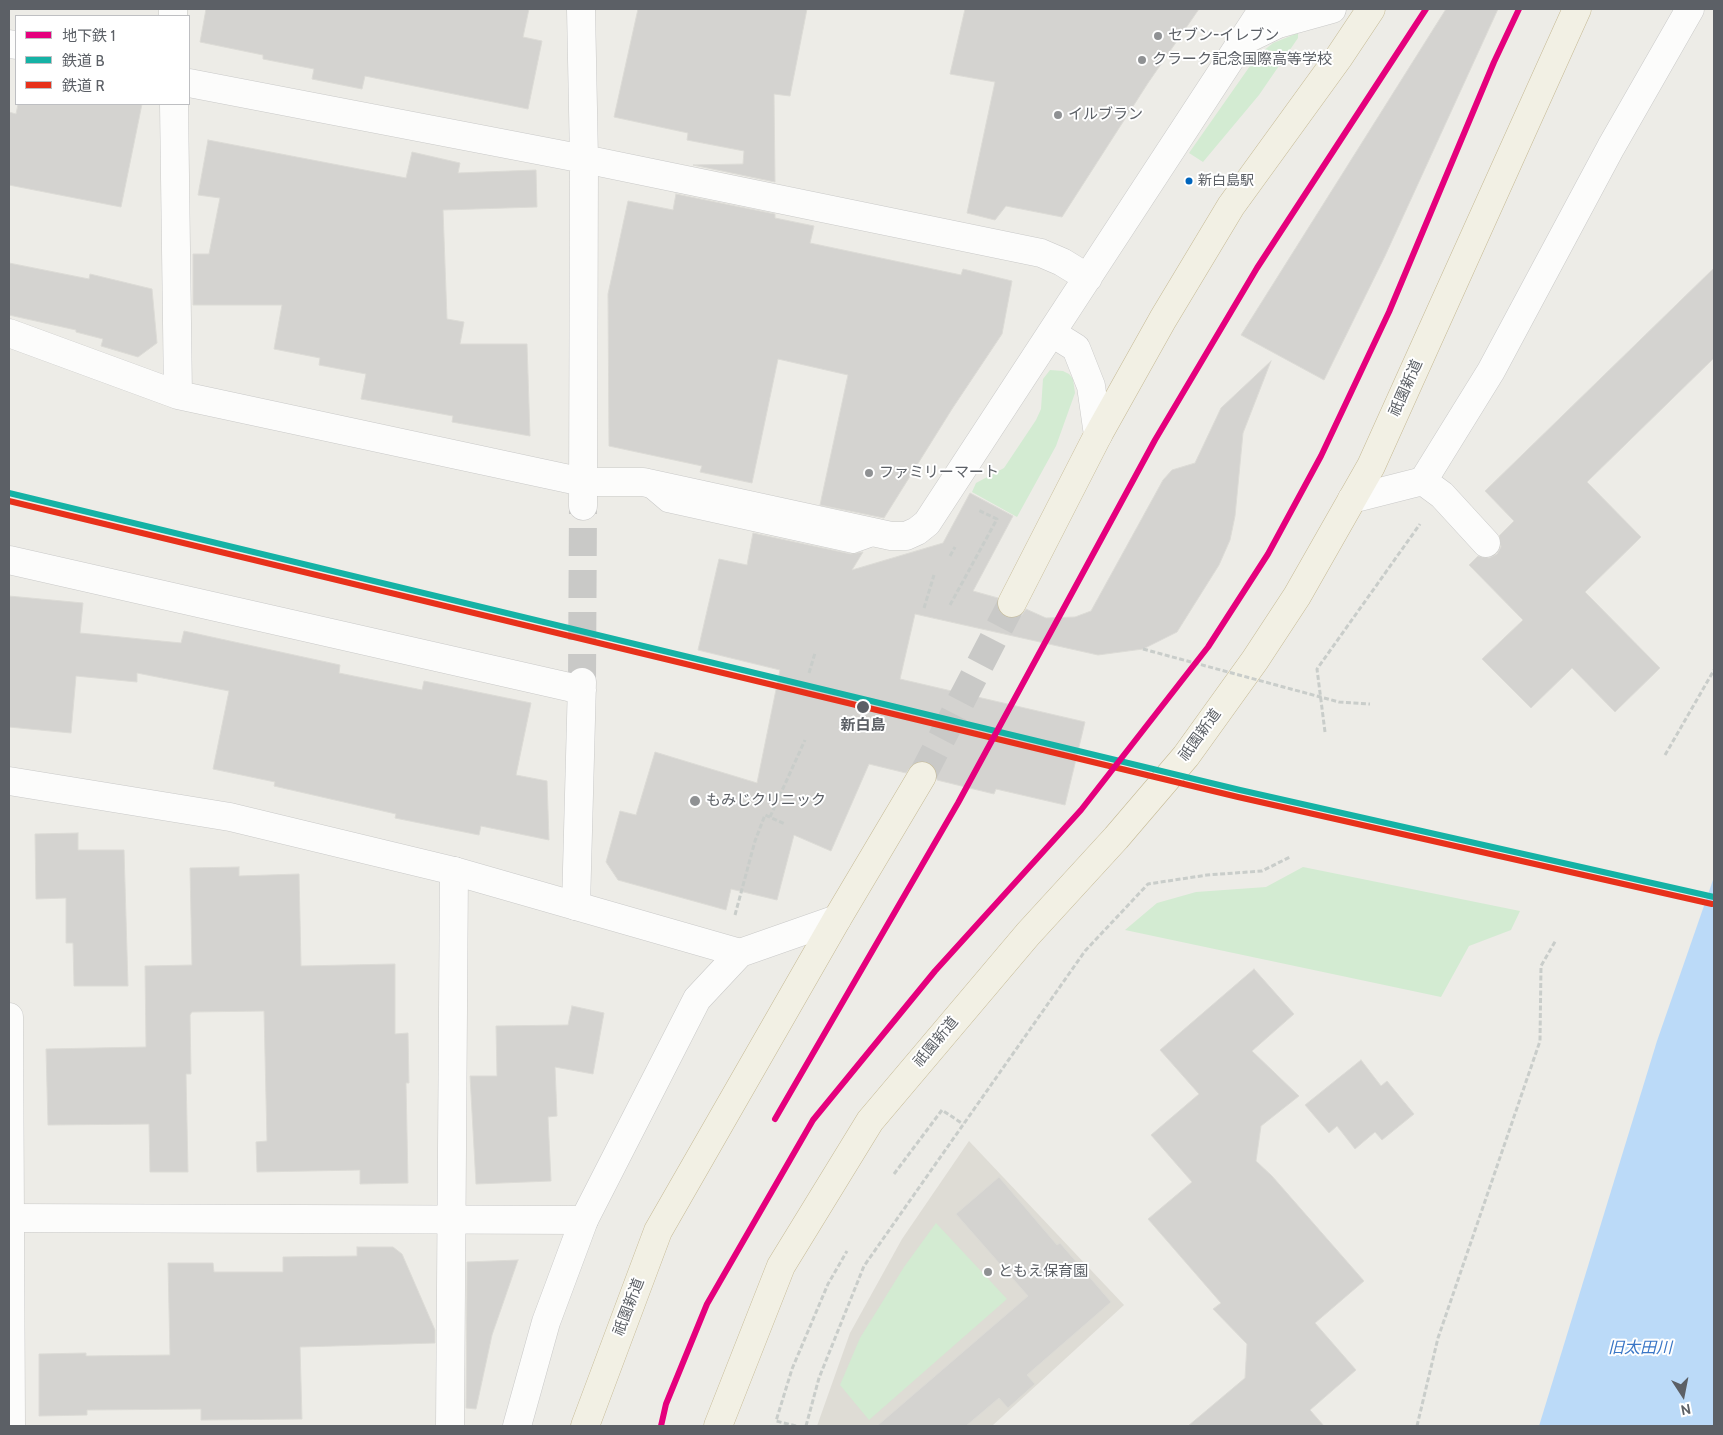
<!DOCTYPE html>
<meta charset="utf-8">
<style>
body{margin:0}
#map{position:relative;width:1723px;height:1435px;overflow:hidden;background:#edece7;font-family:Cabin,"Noto Sans JP",sans-serif}
canvas{display:block}
.frame{position:absolute;inset:0;border:10px solid #5c6066;pointer-events:none}
.legend{position:absolute;left:15px;top:15px;width:175px;height:90px;box-sizing:border-box;background:#fff;border:1px solid #bebfc2;margin:0;padding:6px 9px;list-style:none;font-size:15px;color:#5c6066}
.legend li{display:flex;align-items:center;gap:10px;height:25px}
.legend b{width:25px;border:1px solid #bebfc2}
.north{position:absolute;left:1658px;top:1370px;width:50px;height:50px;-webkit-text-stroke:4px #fff;paint-order:stroke;rotate:169deg;font-size:14px;font-weight:700;line-height:20px;text-align:center;color:#5c6066}
.north::after{content:'';display:block;margin:auto;width:18px;height:22px;background:#5c6066;clip-path:polygon(50% 0,100% 100%,50% 72%,0 100%)}
</style>
<div id="map">
<canvas width="1723" height="1435"></canvas>
<div class="frame"></div>
<ul class="legend">
<li><b style="height:6px;background:#e5007d"></b>地下鉄 1</li>
<li><b style="height:6px;background:#15b2a5"></b>鉄道 B</li>
<li><b style="height:6px;background:#e7311b"></b>鉄道 R</li>
</ul>
<div class="north">N</div>
</div>
<script>
const ctx = document.querySelector('canvas').getContext('2d');
ctx.lineJoin = 'round';
function fillPath(path, color) { ctx.fillStyle = color; ctx.fill(path, 'evenodd'); }
const poly = rows => new Path2D(rows.map(r => 'M' + r).join(''));
function stroke(path, color, width, dash) { ctx.strokeStyle = color; ctx.lineWidth = width; ctx.lineCap = dash ? 'butt' : 'round'; ctx.setLineDash(dash || []); ctx.stroke(path); }
function write(font, color, halo, rows, align = 'center') {
  ctx.font = font + ' Cabin,"Noto Sans JP",sans-serif'; ctx.lineWidth = 4; ctx.setLineDash([]); ctx.textBaseline = 'middle'; ctx.strokeStyle = halo; ctx.fillStyle = color; for (const [text, x, y, turn = 0] of rows) {
    ctx.save(); ctx.translate(x, y); ctx.rotate((+turn || 0) * Math.PI / 180); ctx.textAlign = isNaN(turn) ? turn : align; if (halo) ctx.strokeText(text, 0, 0); ctx.fillText(text, 0, 0); ctx.restore();
  }
}
fillPath(poly([
 [969,1141,1124,1305,992,1426,817,1426,850,1333,902,1239]
]), '#dedcd5');
fillPath(poly([
 [1298,33,1298,38,1259,95,1203,162,1189,153,1257,56,1273,43],
 [1050,370,1063,371,1069,374,1073,379,1075,393,1056,446,1017,517,972,492,976,483,1004,468,1036,420,1041,409,1043,379],
 [1303,867,1520,911,1511,930,1469,946,1441,997,1125,930,1157,903,1196,892,1266,887],
 [936,1223,1007,1299,869,1420,840,1385,860,1338,904,1267]
]), '#d3ebd2');
fillPath(poly([
 [1714,877,1714,1426,1539,1426,1657,1041]
]), '#bbdaf8');
const building = poly([
 [206,9,529,9,523,37,542,41,528,109,365,76,362,89,312,79,314,69,263,59,263,55,200,42,206,9],
 [638,9,807,9,790,96,774,94,775,182,693,165,743,164,744,151,687,140,688,133,614,117,638,9],
 [965,9,1199,9,1148,83,1062,217,1006,206,995,220,967,213,995,82,950,74,965,9],
 [1446,9,1498,9,1385,256,1324,380,1241,335,1446,9],
 [18,104,142,104,121,207,9,185,9,112,16,114,18,104],
 [208,140,406,178,412,152,460,163,458,173,536,170,537,207,443,210,447,319,464,322,460,344,527,344,530,436,452,422,453,416,361,399,366,374,319,365,320,358,274,349,282,305,193,305,193,254,209,254,220,198,198,195,208,140],
 [676,194,775,214,775,218,814,226,810,243,961,275,963,269,1012,281,1002,334,952,409,884,518,820,505,848,375,778,359,752,483,700,472,702,466,609,446,608,294,628,201,673,210,676,194],
 [9,263,89,279,90,274,152,289,157,343,138,357,101,346,103,339,76,332,76,330,9,315,9,263],
 [1714,268,1714,358,1587,482,1641,537,1585,592,1660,668,1615,712,1572,668,1531,708,1482,659,1523,620,1469,565,1478,556,1489,558,1497,554,1501,547,1499,536,1514,521,1485,491,1714,268],
 [1271,361,1243,433,1235,516,1230,540,1219,565,1177,632,1143,649,1098,655,915,614,900,679,1085,722,1065,805,996,789,994,794,937,780,935,768,930,762,923,760,914,763,906,773,869,764,831,851,794,835,777,900,731,889,726,910,618,880,606,862,620,811,636,815,655,752,757,783,780,670,698,650,719,559,747,565,753,533,851,554,863,552,852,570,943,543,970,493,1013,516,973,591,998,598,999,612,1005,617,1012,619,1021,616,1026,609,1046,618,1075,617,1091,611,1163,480,1172,470,1195,463,1221,408,1271,361],
 [9,596,83,603,80,633,181,643,184,631,340,665,339,673,422,690,424,681,531,703,516,775,547,781,549,840,481,826,479,835,395,818,396,814,274,786,275,782,213,769,229,691,137,673,137,682,76,676,71,733,9,727,9,596],
 [78,833,78,850,124,850,128,986,74,986,73,943,66,943,66,898,36,899,35,834,78,833],
 [239,867,239,876,299,874,301,966,395,964,395,1034,408,1033,409,1083,406,1083,408,1183,360,1184,360,1170,257,1172,256,1142,267,1141,264,1011,192,1012,190,1015,191,1074,186,1074,188,1172,150,1172,149,1124,48,1125,46,1049,146,1047,145,966,192,965,190,868,239,867],
 [1254,969,1294,1014,1252,1051,1299,1096,1261,1126,1256,1161,1272,1176,1364,1281,1315,1323,1356,1370,1310,1410,1324,1426,1188,1426,1245,1378,1247,1344,1213,1309,1221,1303,1148,1219,1192,1182,1151,1135,1199,1094,1160,1050,1254,969],
 [572,1006,604,1013,593,1074,555,1067,557,1116,548,1117,551,1181,476,1184,470,1076,497,1076,496,1026,568,1025,572,1006],
 [1361,1060,1381,1086,1387,1081,1414,1114,1382,1140,1375,1132,1355,1149,1337,1126,1329,1133,1305,1105,1361,1060],
 [999,1177,1057,1245,1060,1243,1111,1302,1027,1375,1035,1384,1008,1408,999,1398,966,1426,877,1426,1028,1296,956,1214,999,1177],
 [357,1247,393,1247,402,1254,435,1330,435,1343,300,1347,302,1419,201,1420,201,1409,87,1410,87,1415,39,1416,39,1354,86,1353,86,1356,170,1355,168,1263,213,1263,214,1272,283,1272,283,1257,357,1256,357,1247],
 [518,1260,492,1335,476,1409,466,1408,467,1262,518,1260]
]);
fillPath(building, '#d4d3d0');
stroke(building, '#dcdbd6', 1);
stroke(poly([
 [582,682,583,506]
]), '#c9c9c7', 28, [28, 14]);
stroke(poly([
 [922,776,1012,603]
]), '#c9c9c7', 28, [28, 14]);
const service = poly([
 [647,486,667,503,853,544,878,535]
]);
const minor = poly([
 [173,9,173,16],
 [581,9,584,159,583,506],
 [1241,42,1278,24,1332,9],
 [9,44,16,45],
 [189,83,584,159,1041,253,1062,262,1088,278],
 [174,104,178,395],
 [9,333,178,395,583,482,643,482,891,536,906,536,917,531,927,523,1263,9],
 [1052,333,1076,348,1091,386,1098,435],
 [1423,481,1442,495,1486,543],
 [1352,499,1423,481,1491,371,1611,147,1690,9],
 [9,560,582,690],
 [576,906,582,682],
 [9,1017,11,1426],
 [450,1426,454,871],
 [517,1426,546,1322,584,1220,697,999,740,953,837,919]
]);
const tertiary = poly([
 [9,781,230,817,454,871,740,953],
 [9,1218,584,1220]
]);
const trunk = poly([
 [1012,603,1098,435,1163,319,1231,206,1339,57,1371,9],
 [585,1426,658,1231,837,919,922,776],
 [718,1426,781,1266,870,1121,1028,934,1116,838,1186,756,1255,660,1297,596,1371,466,1577,9]
]);
stroke(service, '#c9c9c8', 19);
stroke(minor, '#c9c9c8', 29);
stroke(tertiary, '#c9c9c8', 29);
stroke(trunk, '#c5b993', 29);
stroke(poly([
 [950,556,955,547],
 [950,605,997,519,978,510],
 [924,608,934,575],
 [809,673,815,653],
 [1325,732,1317,669,1420,524],
 [1665,755,1714,670],
 [770,817,805,740],
 [735,915,755,841,765,815,785,824],
 [894,1174,942,1110,963,1124],
 [796,1426,776,1421,792,1369,828,1284,847,1251],
 [806,1426,819,1378,864,1266,1085,951,1148,884,1207,875,1262,871,1290,857],
 [1417,1426,1438,1338,1540,1041,1541,966,1556,940]
]), '#c9cdca', 3, [5, 2.5]);
stroke(service, '#fcfcfb', 18);
stroke(minor, '#fcfcfb', 28);
stroke(tertiary, '#fcfcfb', 28);
stroke(trunk, '#f2f0e4', 28);
stroke(poly([
 [1143,649,1339,702,1370,704]
]), '#c9cdca', 3, [5, 2.5]);
stroke(poly([
 [9,493,1240,790,1714,897]
]), '#15b2a5', 6);
stroke(poly([
 [9,501,1238,797,1712,904]
]), '#e7311b', 6);
stroke(poly([
 [775,1119,958,803,1155,440,1257,268,1426,9],
 [661,1426,666,1404,707,1304,813,1120,935,971,1081,810,1208,647,1268,554,1321,456,1389,312,1494,62,1519,9]
]), '#e5007d', 6);
for (const [x, y, r, color] of [
 [1158,36,5,"#8f9193"],
 [1142,60,5,"#8f9193"],
 [1058,115,5,"#8f9193"],
 [1189,181,4.5,"#0065bd"],
 [869,473,5,"#8f9193"],
 [863,707,7,"#5c6066"],
 [695,801,6,"#8f9193"],
 [988,1272,5,"#8f9193"]
]) { const dot = new Path2D(); dot.arc(x, y, r, 0, 2 * Math.PI); ctx.fillStyle = color; ctx.fill(dot); stroke(dot, '#fff', 2); }
write('14px', '#5c6066', '#fff', [
 ["新白島駅",1198,181]
], 'left');
write('15px', '#5c6066', '#fff', [
 ["セブン-イレブン",1168,36],
 ["クラーク記念国際高等学校",1152,60],
 ["イルブラン",1068,115],
 ["ファミリーマート",879,473],
 ["もみじクリニック",706,801],
 ["ともえ保育園",998,1272]
], 'left');
write('15px', '#5c6066', '#fff', [
 ["祇園新道",1406,388,-66],
 ["祇園新道",1200,735,-54],
 ["祇園新道",936,1042,-50],
 ["祇園新道",629,1307,-69]
]);
write('bold 15px', '#5c6066', '#fff', [
 ["新白島",863,726]
]);
write('italic 16px', '#3976c6', '#fff', [
 ["旧太田川",1640,1348]
]);
</script>
